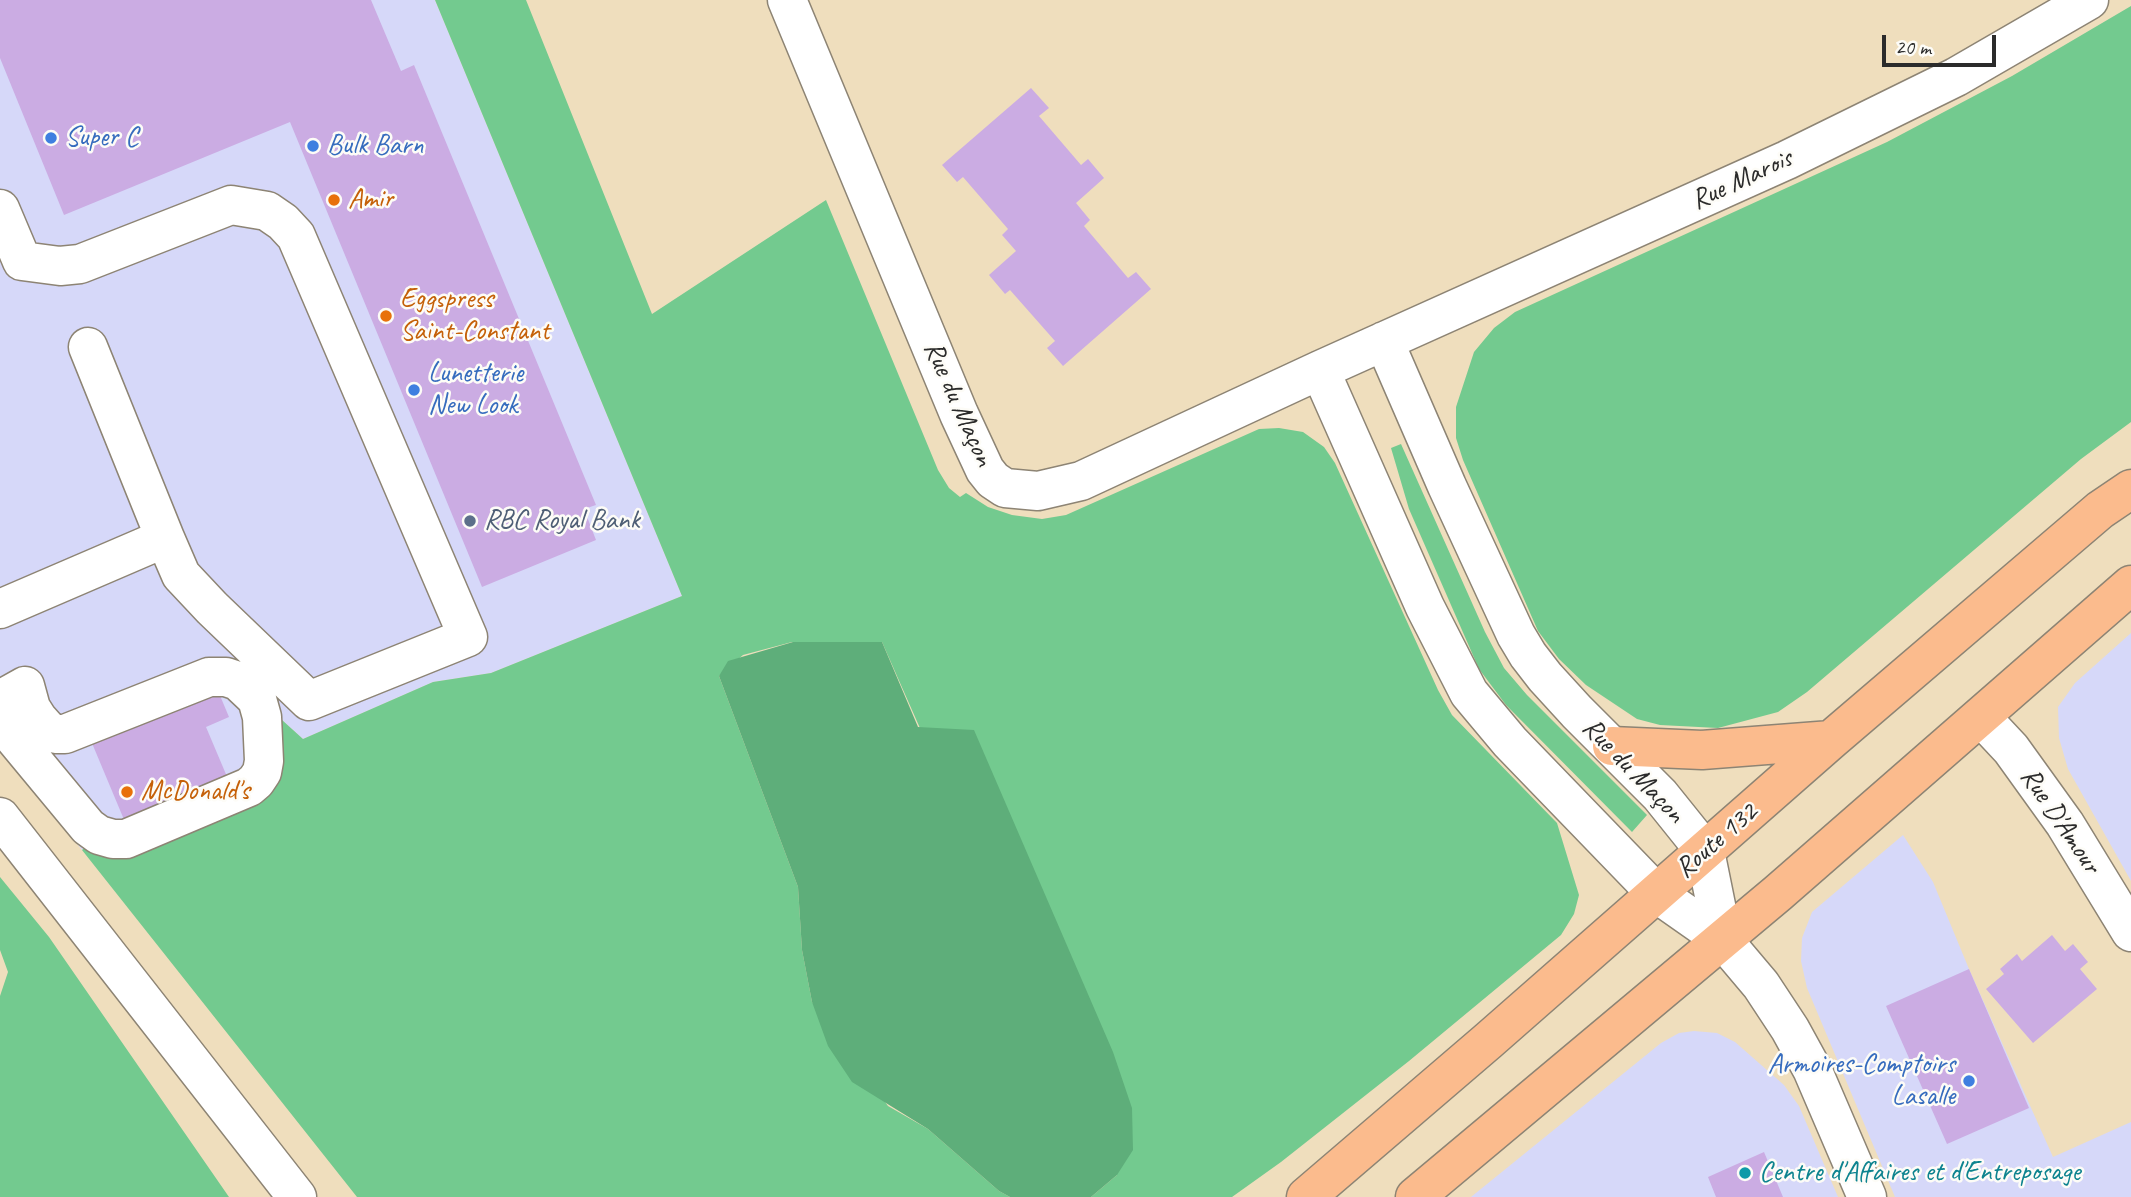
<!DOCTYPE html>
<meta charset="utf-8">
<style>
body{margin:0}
#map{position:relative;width:2131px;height:1197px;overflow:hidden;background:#efdebd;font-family:Caveat,sans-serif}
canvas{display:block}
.scale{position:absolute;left:1882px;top:35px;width:114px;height:32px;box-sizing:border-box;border:4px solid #2b2b2b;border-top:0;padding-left:9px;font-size:21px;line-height:24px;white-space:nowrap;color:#2b2b2b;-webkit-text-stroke:5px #fdfcf7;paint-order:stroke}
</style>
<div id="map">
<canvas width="2131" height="1197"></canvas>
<div class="scale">20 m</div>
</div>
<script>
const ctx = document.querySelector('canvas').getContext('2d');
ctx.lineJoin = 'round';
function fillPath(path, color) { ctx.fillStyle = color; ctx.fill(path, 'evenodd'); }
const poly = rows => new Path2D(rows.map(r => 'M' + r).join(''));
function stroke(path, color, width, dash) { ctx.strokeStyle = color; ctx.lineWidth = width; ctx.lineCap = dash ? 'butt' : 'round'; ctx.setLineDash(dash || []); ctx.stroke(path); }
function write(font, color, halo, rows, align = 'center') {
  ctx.font = font + ' Caveat,sans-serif'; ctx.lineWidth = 5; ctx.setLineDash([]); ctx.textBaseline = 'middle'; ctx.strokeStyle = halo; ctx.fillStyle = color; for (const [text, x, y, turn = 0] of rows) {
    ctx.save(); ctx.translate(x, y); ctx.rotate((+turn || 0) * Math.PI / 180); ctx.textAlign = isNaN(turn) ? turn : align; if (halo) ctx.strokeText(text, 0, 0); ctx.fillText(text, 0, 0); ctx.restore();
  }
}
fillPath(poly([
 [0,0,435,0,682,596,491,673,433,682,303,739,282,720,275,762,89,844,82,850,0,746],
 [2131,633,2131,881,2068,769,2059,738,2058,707,2075,683],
 [1903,835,1933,882,1969,969,2053,1157,2131,1122,2131,1197,1895,1197,1807,988,1801,961,1802,938,1812,912],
 [1694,1031,1717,1033,1735,1042,1784,1085,1799,1106,1838,1197,1471,1197,1661,1043,1679,1033]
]), '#d6d8f9');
fillPath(poly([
 [435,0,526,0,652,314,826,200,938,470,949,488,960,497,966,493,988,507,1012,515,1042,519,1066,515,1259,429,1279,428,1303,432,1324,447,1335,463,1438,690,1452,715,1557,823,1579,895,1574,914,1561,935,1409,1061,1281,1162,1232,1197,1091,1197,1117,1175,882,642,792,642,743,655,719,676,798,887,802,950,812,1002,888,1106,928,1129,999,1191,1010,1197,357,1197,82,850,89,844,258,797,273,724,282,720,303,739,433,682,491,673,682,596],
 [2131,6,2131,422,2081,459,1807,692,1778,712,1718,728,1660,725,1637,719,1586,685,1559,659,1538,631,1463,460,1456,438,1456,407,1474,352,1494,328,1515,312,1887,142,2012,76],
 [1401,444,1485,632,1504,668,1527,695,1647,815,1632,832,1506,705,1479,669,1409,509,1391,448],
 [0,877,49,937,229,1197,0,1197,0,996,8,972,0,950]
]), '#73ca8f');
fillPath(poly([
 [793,642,882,642,918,727,974,730,1113,1052,1132,1108,1133,1150,1117,1175,1091,1197,1010,1197,999,1191,928,1129,852,1082,828,1046,812,1002,802,950,798,887,719,676,728,661]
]), '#5eae7a');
fillPath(poly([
 [0,0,371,0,401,71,414,65,596,505,584,509,596,540,482,587,290,122,64,215,0,58],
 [1031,88,1049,108,1039,116,1081,165,1088,159,1104,178,1076,203,1090,220,1084,226,1128,278,1136,272,1151,289,1063,366,1047,348,1055,341,1010,290,1005,294,989,275,1016,251,1002,235,1008,229,963,177,957,182,942,165],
 [216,686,229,717,206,727,228,779,125,822,89,736],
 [2052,935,2065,951,2073,944,2088,962,2080,969,2097,989,2033,1043,1986,989,2004,974,2000,969,2017,954,2022,961],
 [1969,969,2029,1108,1947,1144,1886,1006],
 [1764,1152,1783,1197,1716,1197,1708,1177]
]), '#cbace3');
const minor = poly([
 [787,0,959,414,985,470,993,480,1005,488,1038,491,1081,481,1320,370,1787,160,1956,77,2089,0],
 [0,209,22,261,60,266,80,264,231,205,267,211,283,222,296,236,468,637,309,701,212,608,181,575,165,538,0,609],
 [1384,341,1447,486,1516,635,1528,655,1545,677,1577,712,1660,795,1705,851,1723,940],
 [88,347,165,538],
 [1320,370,1425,607,1469,693,1510,742,1656,893,1723,940,1761,985,1790,1029,1812,1069,1867,1197],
 [209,677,226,677,238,681,257,699,262,717,264,761,262,772,256,781,249,787,126,839,113,839,99,835,88,827,6,728,2,717,1,705,7,696,25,686,31,708,38,719,47,729,55,734,65,734,209,677],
 [1981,717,2011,749,2065,824,2131,932],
 [0,817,297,1197]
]);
const highway = poly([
 [1612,746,1702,750,1831,740],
 [1306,1197,1488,1041,1831,740,2100,510,2131,489],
 [1415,1197,1778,893,2131,585]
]);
stroke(minor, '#8d8474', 41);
stroke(highway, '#8d8474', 41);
stroke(minor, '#fff', 38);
stroke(highway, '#fbbb8d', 38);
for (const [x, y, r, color] of [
 [51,138,7,"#3f7fe0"],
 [313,146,7,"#3f7fe0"],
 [334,200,7,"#e8710a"],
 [386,316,7,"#e8710a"],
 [414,390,7,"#3f7fe0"],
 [470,521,7,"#5c6f8a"],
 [127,792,7,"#e8710a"],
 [1969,1081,7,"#3f7fe0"],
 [1745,1173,7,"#0f9aa8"]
]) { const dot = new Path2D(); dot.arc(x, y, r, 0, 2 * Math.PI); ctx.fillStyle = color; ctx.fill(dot); stroke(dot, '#fdfcf7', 2.5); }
write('28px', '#366cbe', '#fdfcf7', [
 ["Super C",65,138],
 ["Bulk Barn",327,146],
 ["Lunetterie",428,374],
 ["New Look",428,406],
 ["Armoires-Comptoirs",1955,1065,"right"],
 ["Lasalle",1955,1097,"right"]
], 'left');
write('28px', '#2b2b2b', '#fdfcf7', [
 ["Rue Marois",1742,180,-25],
 ["Rue du Maçon",958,404,66],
 ["Rue du Maçon",1633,771,46],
 ["Rue D'Amour",2060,821,56],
 ["Route 132",1717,841,-41]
]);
write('28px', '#c56008', '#fdfcf7', [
 ["Amir",348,200],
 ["Eggspress",400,300],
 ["Saint-Constant",400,332],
 ["McDonald's",141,792]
], 'left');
write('28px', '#4e5e75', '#fdfcf7', [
 ["RBC Royal Bank",484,521]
], 'left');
write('28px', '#0d838f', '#fdfcf7', [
 ["Centre d'Affaires et d'Entreposage",1759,1173]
], 'left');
</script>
